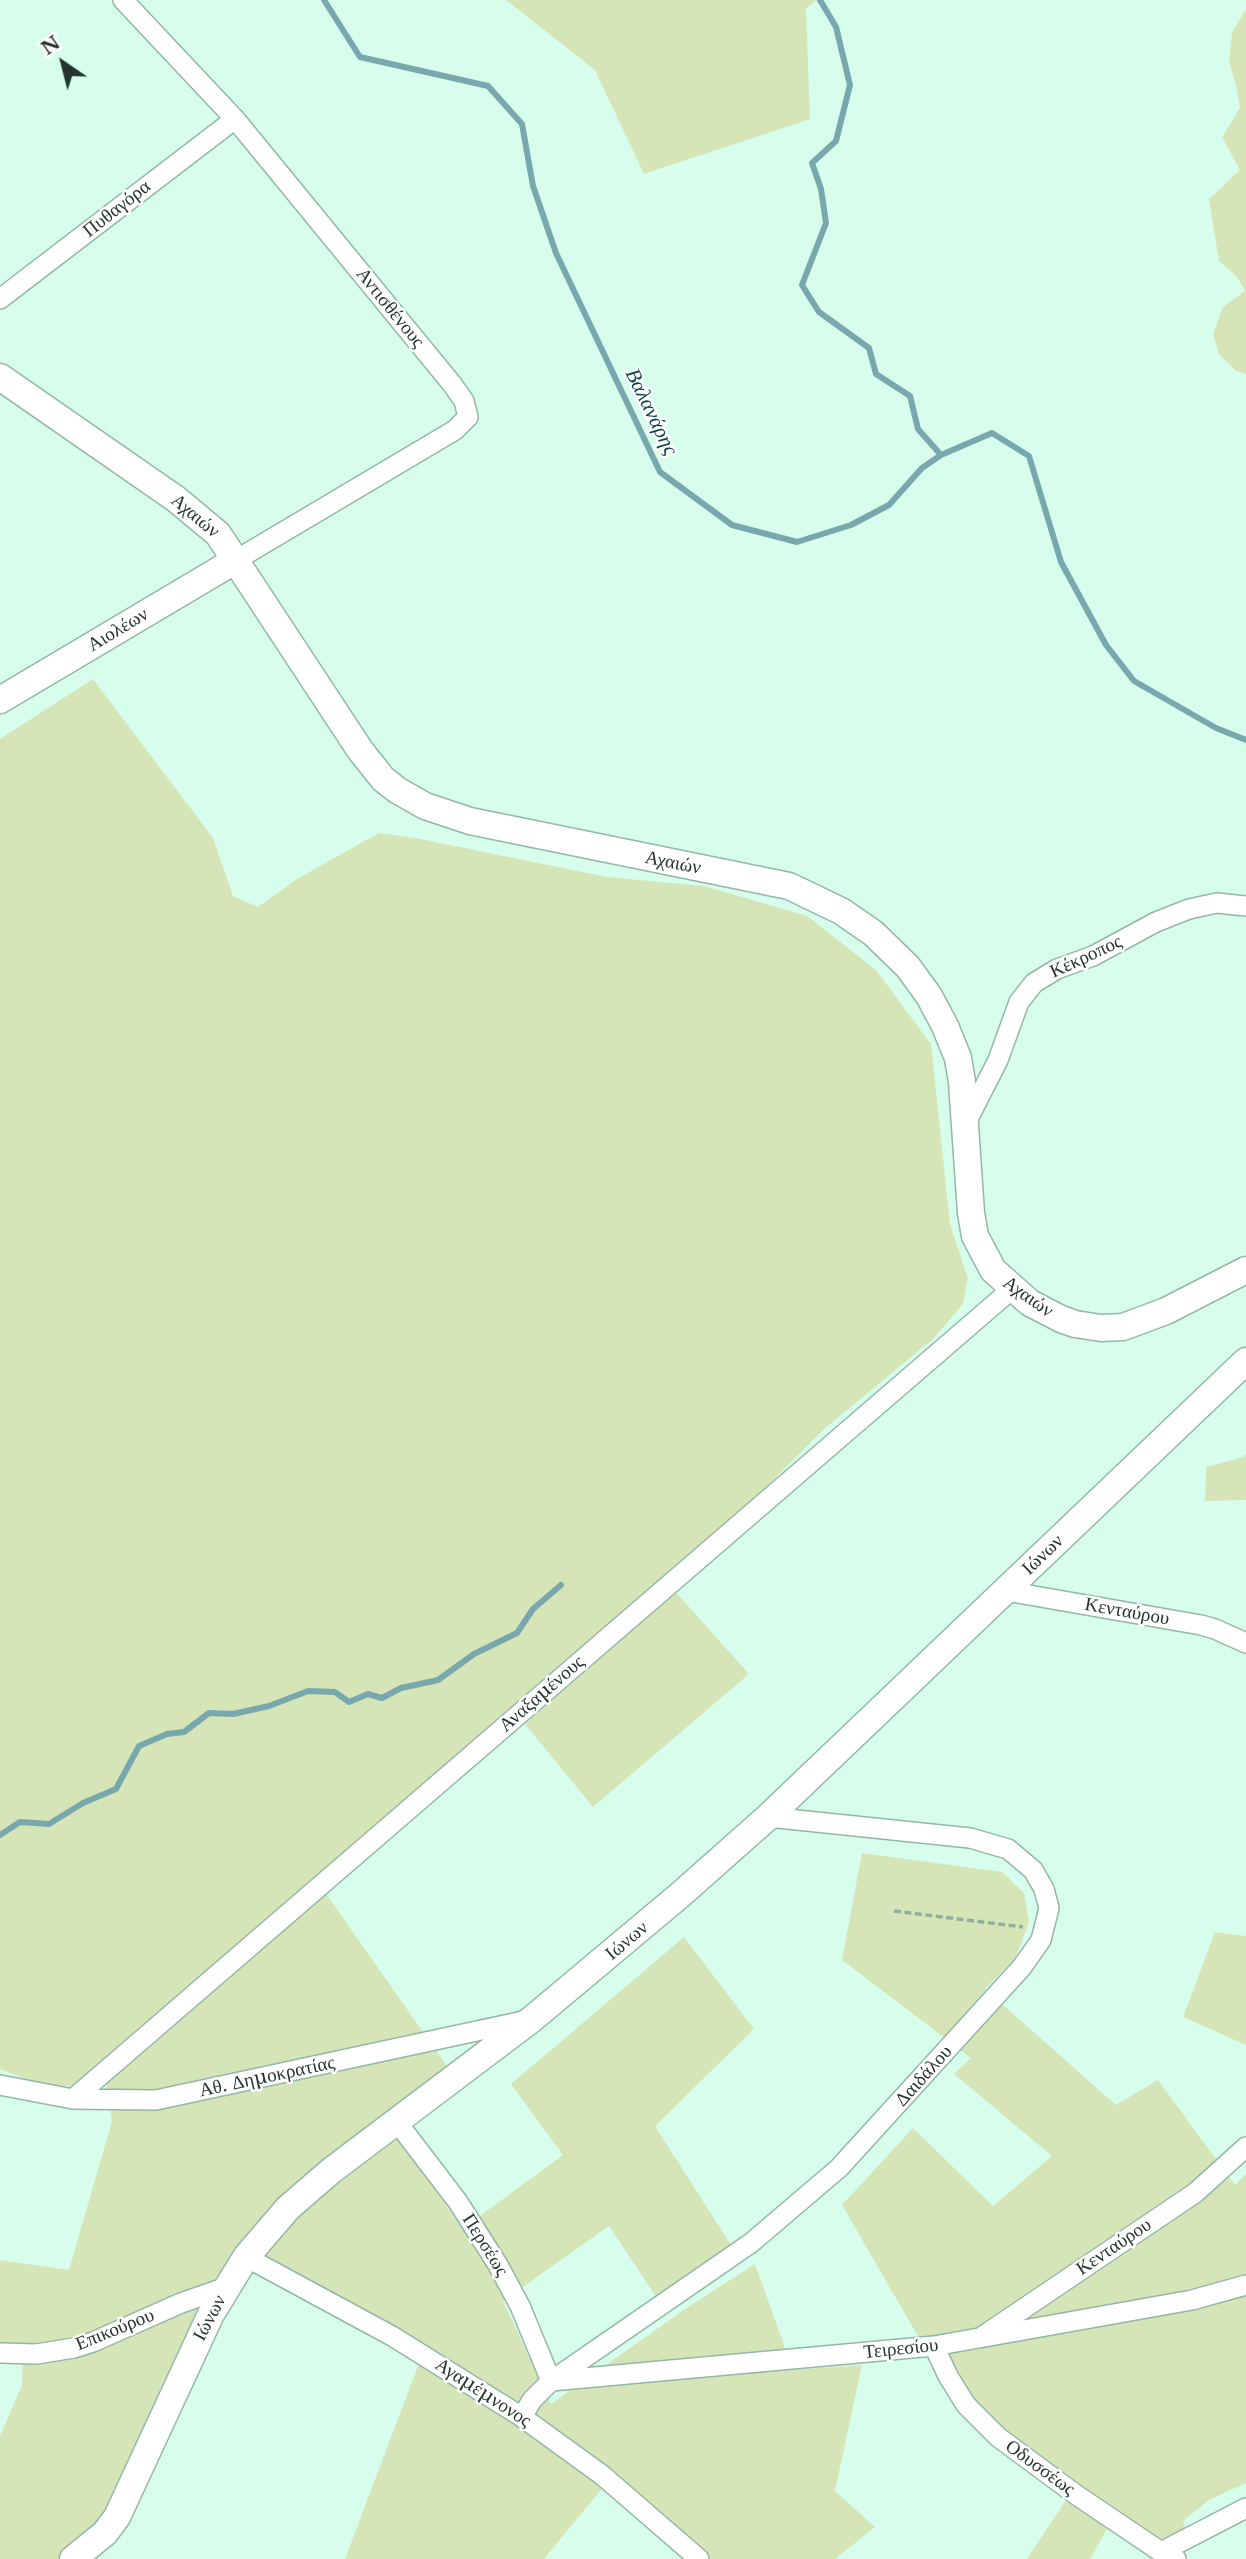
<!DOCTYPE html>
<meta charset="utf-8">
<style>
body{margin:0}
#map{position:relative;width:1246px;height:2559px;overflow:hidden;background:#d7feed;font-family:"Libre Baskerville",serif}
canvas{display:block}
.north{position:absolute;left:28px;top:28px;width:70px;height:70px;-webkit-text-stroke:5px #fff;paint-order:stroke;rotate:325deg;font-size:19px;font-weight:700;line-height:28px;text-align:center;color:#25342d}
.north::after{content:'';display:block;margin:auto;width:24px;height:32px;background:#25342d;clip-path:polygon(50% 0,100% 100%,50% 72%,0 100%)}
</style>
<div id="map">
<canvas width="1246" height="2559"></canvas>
<div class="north">N</div>
</div>
<script>
const ctx = document.querySelector('canvas').getContext('2d');
ctx.lineJoin = 'round';
function fillPath(path, color) { ctx.fillStyle = color; ctx.fill(path, 'evenodd'); }
const poly = rows => new Path2D(rows.map(r => 'M' + r).join(''));
function stroke(path, color, width, dash) { ctx.strokeStyle = color; ctx.lineWidth = width; ctx.lineCap = dash ? 'butt' : 'round'; ctx.setLineDash(dash || []); ctx.stroke(path); }
function write(font, color, halo, rows, align = 'center') {
  ctx.font = font + ' "Libre Baskerville",serif'; ctx.lineWidth = 5; ctx.setLineDash([]); ctx.textBaseline = 'middle'; ctx.strokeStyle = halo; ctx.fillStyle = color; for (const [text, x, y, turn = 0] of rows) {
    ctx.save(); ctx.translate(x, y); ctx.rotate((+turn || 0) * Math.PI / 180); ctx.textAlign = isNaN(turn) ? turn : align; if (halo) ctx.strokeText(text, 0, 0); ctx.fillText(text, 0, 0); ctx.restore();
  }
}
fillPath(poly([
 [506,0,816,0,806,9,810,119,644,174,595,70],
 [1246,9,1246,374,1236,371,1219,354,1213,334,1223,307,1245,291,1237,277,1219,261,1209,199,1240,170,1222,137,1240,108,1236,85,1229,62,1232,32],
 [93,679,213,838,233,896,258,907,297,879,379,833,415,838,607,877,704,886,807,916,876,970,931,1044,950,1224,968,1278,963,1304,934,1338,823,1430,761,1492,664,1579,749,1674,593,1807,511,1707,315,1878,449,2069,389,2121,462,2229,563,2155,511,2084,684,1937,754,2029,655,2126,731,2245,657,2298,609,2226,503,2301,551,2404,688,2307,755,2264,784,2345,789,2370,862,2365,835,2491,875,2527,835,2559,709,2559,614,2474,544,2559,345,2559,424,2350,243,2250,90,2559,0,2559,0,2436,22,2385,23,2358,0,2355,0,2260,69,2270,112,2121,103,2060,77,2086,42,2085,0,2069,0,739],
 [1246,1454,1246,1500,1205,1501,1206,1467,1243,1457],
 [862,1853,1002,1872,1024,1893,1029,1922,1016,1957,985,1989,1116,2105,1158,2080,1235,2185,1246,2174,1246,2483,1209,2500,1183,2521,1187,2533,1155,2549,1112,2520,1090,2559,1027,2559,1072,2491,983,2412,919,2338,842,2205,913,2128,993,2206,1052,2156,954,2074,971,2058,842,1960],
 [1215,1932,1246,1936,1246,2045,1183,2017]
]), '#d6e5b7');
stroke(poly([
 [324,0,360,57,488,86,522,124,533,186,556,253,660,472,732,525,797,542,851,525,889,505,922,468,941,455,992,433,1029,456,1061,562,1106,645,1134,681,1216,728,1246,740],
 [820,0,836,27,850,85,836,141,812,163,821,189,826,223,802,285,819,312,869,348,876,374,910,396,918,429,941,455],
 [0,1835,20,1822,49,1824,83,1803,116,1789,139,1746,167,1734,184,1732,209,1713,233,1714,269,1706,308,1691,335,1692,349,1702,368,1694,382,1698,401,1688,438,1680,474,1654,517,1633,533,1609,561,1585]
]), '#78a8ad', 6);
const street = poly([
 [123,0,235,119,452,384,464,401,468,417,455,430,236,560],
 [0,299,235,119],
 [966,1123,998,1060,1019,1002,1034,983,1057,969,1093,956,1156,922,1189,909,1217,903,1246,906],
 [1006,1591,1201,1625,1215,1629,1246,1643],
 [0,2085,73,2099,156,2100,528,2020],
 [73,2099,1012,1289],
 [397,2122,458,2202,498,2265,520,2306,551,2381,934,2346,1192,2300,1246,2285],
 [246,2257,392,2336,522,2417,602,2475,699,2559],
 [983,2336,1195,2193,1246,2147],
 [934,2346,948,2376,966,2405,998,2437,1075,2494,1161,2552,1176,2559],
 [0,2353,36,2354,74,2348,93,2342,181,2303,227,2287],
 [522,2417,532,2400,551,2381,751,2243,839,2168,1022,1967,1041,1940,1049,1908,1044,1889,1033,1870,1008,1849,970,1838,768,1817],
 [1161,2552,1246,2508]
]);
const secondary = poly([
 [0,377,176,499,218,534,360,750,383,779,397,790,425,806,470,821,789,886,841,911,873,933,908,967,929,996,945,1026,958,1058,962,1082,971,1213,975,1236,993,1270,1030,1303,1061,1319,1075,1324,1101,1328,1123,1327,1166,1311,1246,1270],
 [0,700,236,560],
 [73,2559,105,2533,117,2517,211,2314,246,2257,288,2208,332,2170,532,2019,680,1895,768,1817,1246,1361]
]);
stroke(street, '#92b7a7', 22);
stroke(secondary, '#92b7a7', 29);
stroke(poly([
 [894,1911,1023,1927]
]), '#90aea1', 3.5, [7, 3.5]);
stroke(street, '#fff', 19);
stroke(secondary, '#fff', 26);
write('19px', '#25342d', '#fff', [
 ["Πυθαγόρα",117,209,-38],
 ["Αντισθένους",390,308,51],
 ["Αχαιών",195,516,40],
 ["Αιολέων",118,630,-31],
 ["Αχαιών",673,863,11],
 ["Κέκροπος",1086,957,-25],
 ["Αχαιών",1028,1297,35],
 ["Ιώνων",1043,1555,-44],
 ["Κενταύρου",1127,1612,10],
 ["Αναξαμένους",542,1694,-41],
 ["Ιώνων",627,1941,-40],
 ["Δαιδάλου",924,2076,-48],
 ["Αθ. Δημοκρατίας",267,2077,-12],
 ["Περσέως",485,2245,58],
 ["Κενταύρου",1114,2247,-34],
 ["Ιώνων",210,2318,-62],
 ["Επικούρου",115,2330,-22],
 ["Τειρεσίου",901,2349,-6],
 ["Αγαμέμνονος",483,2393,33],
 ["Οδυσσέως",1040,2468,36]
]);
write('italic 21px', '#0c444d', '#fff', [
 ["Βαλανάρης",651,412,64]
]);
</script>
